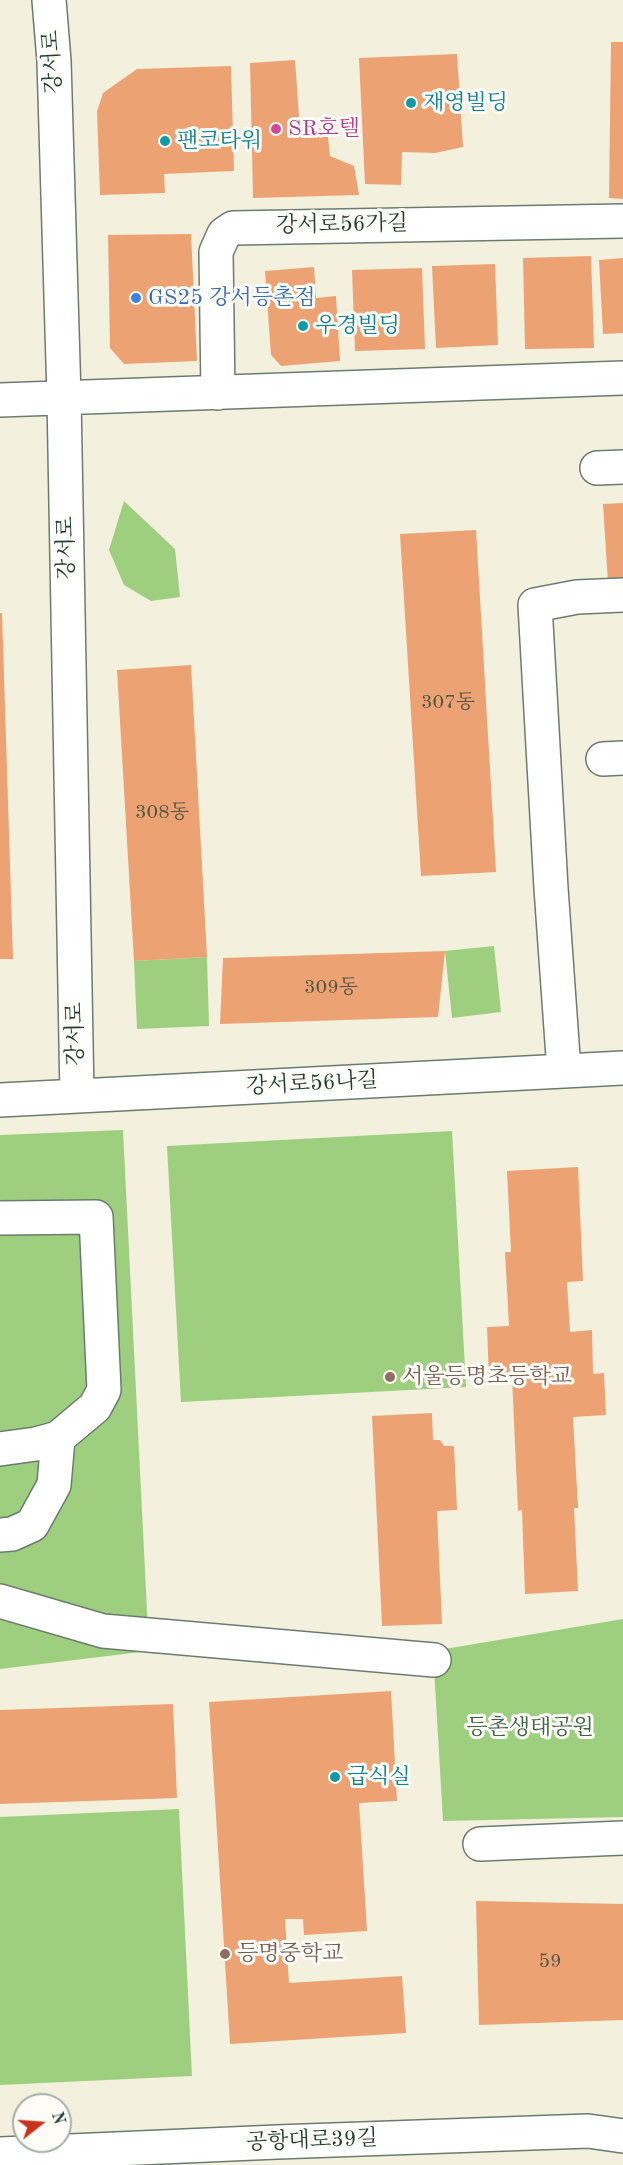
<!DOCTYPE html>
<meta charset="utf-8">
<style>
body{margin:0}
#map{position:relative;width:623px;height:2165px;overflow:hidden;background:#f4f0de;font-family:"Old Standard TT",serif}
canvas{display:block}
.north{position:absolute;left:12px;top:2093px;width:60px;height:60px;box-sizing:border-box;background:#fdfcf7;border:2px solid #a4b0a9;border-radius:50%;rotate:73deg;font-size:16px;font-weight:700;line-height:24px;text-align:center;color:#1f3d34}
.north::after{content:'';display:block;margin:auto;width:21px;height:27px;background:#c8321e;clip-path:polygon(50% 0,100% 100%,50% 72%,0 100%)}
</style>
<div id="map">
<canvas width="623" height="2165"></canvas>
<div class="north">N</div>
</div>
<script>
const ctx = document.querySelector('canvas').getContext('2d');
ctx.lineJoin = 'round';
function fillPath(path, color) { ctx.fillStyle = color; ctx.fill(path, 'evenodd'); }
const poly = rows => new Path2D(rows.map(r => 'M' + r).join(''));
function stroke(path, color, width, dash) { ctx.strokeStyle = color; ctx.lineWidth = width; ctx.lineCap = dash ? 'butt' : 'round'; ctx.setLineDash(dash || []); ctx.stroke(path); }
function write(font, color, halo, rows, align = 'center') {
  ctx.font = font + ' "Old Standard TT","Noto Serif KR",serif'; ctx.lineWidth = 6; ctx.setLineDash([]); ctx.textBaseline = 'middle'; ctx.strokeStyle = halo; ctx.fillStyle = color; for (const [text, x, y, turn = 0] of rows) {
    ctx.save(); ctx.translate(x, y); ctx.rotate((+turn || 0) * Math.PI / 180); ctx.textAlign = isNaN(turn) ? turn : align; if (halo) ctx.strokeText(text, 0, 0); ctx.fillText(text, 0, 0); ctx.restore();
  }
}
fillPath(poly([
 [124,501,175,549,180,597,151,601,124,585,109,550],
 [494,946,501,1012,452,1018,445,951],
 [207,957,209,1026,137,1029,134,961],
 [123,1130,149,1651,0,1669,0,1135],
 [452,1131,466,1387,181,1402,167,1146],
 [623,1619,623,1817,443,1821,433,1651],
 [179,1809,192,2076,0,2085,0,1817]
]), '#9dcf7f');
fillPath(poly([
 [611,42,623,42,623,199,609,198],
 [457,54,463,147,435,153,402,152,401,185,365,184,359,58],
 [295,60,300,130,327,128,330,156,354,166,359,195,253,198,250,63],
 [231,66,234,171,164,174,165,193,100,195,97,111,103,93,137,69],
 [191,234,197,361,124,364,110,348,108,235],
 [591,256,594,348,525,349,523,258],
 [623,258,623,333,603,334,599,260],
 [495,264,498,345,436,348,432,266],
 [314,267,316,298,336,296,340,361,281,366,271,355,265,271],
 [422,268,425,349,355,351,352,270],
 [623,503,623,581,608,582,603,504],
 [476,530,496,872,421,876,400,534],
 [0,613,2,613,13,959,0,959],
 [191,665,207,957,134,961,117,670],
 [445,951,438,1017,220,1024,223,958],
 [578,1167,583,1281,567,1282,570,1332,592,1330,593,1374,604,1373,606,1415,573,1417,578,1508,574,1508,578,1591,525,1594,522,1510,518,1511,512,1377,489,1379,487,1327,509,1326,505,1252,511,1252,507,1171],
 [432,1413,433,1440,440,1440,444,1446,454,1446,457,1510,437,1511,442,1624,382,1626,372,1416],
 [391,1691,397,1801,359,1803,367,1931,304,1935,303,1919,285,1919,289,1983,402,1976,406,2033,230,2044,209,1702],
 [173,1704,177,1798,0,1804,0,1710],
 [476,1901,623,1904,623,2020,479,2025]
]), '#eca273');
const minor = poly([
 [49,0,54,61,64,397,77,1096],
 [218,393,216,252,224,234,233,228,623,221],
 [0,400,623,378],
 [623,467,597,468,623,467],
 [603,759,623,758],
 [564,1071,551,888,535,605,577,597,623,595],
 [0,1100,623,1068],
 [0,1218,96,1217,104,1390,95,1407,58,1438,36,1444,0,1449],
 [0,1535,12,1534,32,1525,54,1485,58,1438],
 [0,1601,103,1631,434,1660],
 [480,1844,623,1838],
 [0,2154,277,2142,588,2131,623,2136]
]);
stroke(minor, '#6a7c70', 36);
stroke(minor, '#fff', 33);
for (const [x, y, r, color] of [
 [411,103,6,"#0f9aa8"],
 [276,129,6,"#d1479c"],
 [165,141,6,"#0f9aa8"],
 [136,298,6,"#3f7fe0"],
 [303,326,6,"#0f9aa8"],
 [390,1377,6,"#8d6e63"],
 [335,1777,6,"#0f9aa8"],
 [225,1954,6,"#8d6e63"]
]) { const dot = new Path2D(); dot.arc(x, y, r, 0, 2 * Math.PI); ctx.fillStyle = color; ctx.fill(dot); stroke(dot, '#fdfcf7', 2); }
write('20px', '#525644', null, [
 ["307동",448,703],
 ["308동",162,813],
 ["309동",331,988],
 ["59",550,1962]
]);
write('22px', '#1f3d34', '#fdfcf7', [
 ["강서로",53,62,-93],
 ["강서로56가길",342,225,-1],
 ["강서로",67,548,-91],
 ["강서로",76,1034,-91],
 ["강서로56나길",312,1084,-3],
 ["공항대로39길",312,2141,-2]
]);
write('22px', '#0d838f', '#fdfcf7', [
 ["재영빌딩",423,103],
 ["팬코타워",177,141],
 ["우경빌딩",315,326],
 ["급식실",347,1777]
], 'left');
write('22px', '#b23c85', '#fdfcf7', [
 ["SR호텔",288,129]
], 'left');
write('22px', '#366cbe', '#fdfcf7', [
 ["GS25 강서등촌점",148,298]
], 'left');
write('22px', '#785e54', '#fdfcf7', [
 ["서울등명초등학교",402,1377],
 ["등명중학교",237,1954]
], 'left');
write('22px', '#3e6247', '#fdfcf7', [
 ["등촌생태공원",530,1728]
]);
</script>
